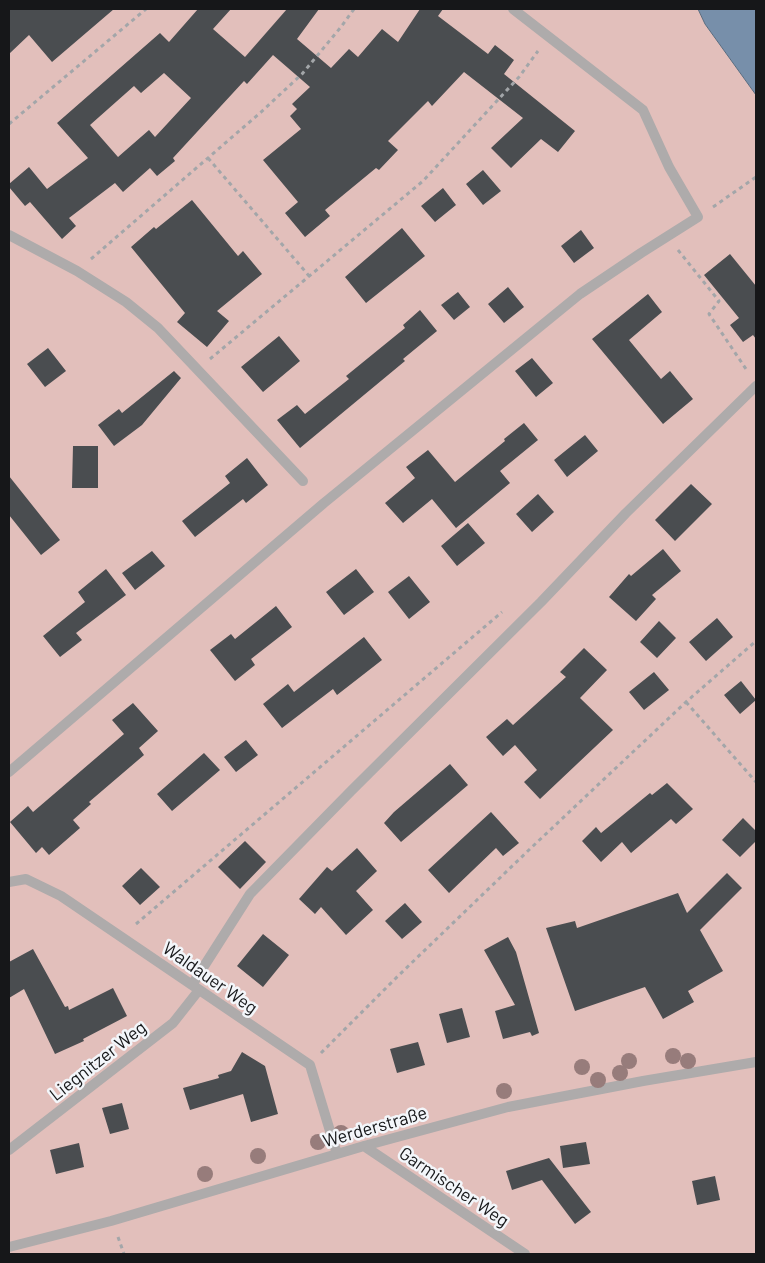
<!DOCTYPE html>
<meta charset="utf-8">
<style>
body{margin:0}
#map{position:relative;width:765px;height:1263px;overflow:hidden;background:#e5e9ec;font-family:Barlow,sans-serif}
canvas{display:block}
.frame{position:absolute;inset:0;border:10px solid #161719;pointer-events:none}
</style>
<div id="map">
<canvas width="765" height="1263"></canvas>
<div class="frame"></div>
</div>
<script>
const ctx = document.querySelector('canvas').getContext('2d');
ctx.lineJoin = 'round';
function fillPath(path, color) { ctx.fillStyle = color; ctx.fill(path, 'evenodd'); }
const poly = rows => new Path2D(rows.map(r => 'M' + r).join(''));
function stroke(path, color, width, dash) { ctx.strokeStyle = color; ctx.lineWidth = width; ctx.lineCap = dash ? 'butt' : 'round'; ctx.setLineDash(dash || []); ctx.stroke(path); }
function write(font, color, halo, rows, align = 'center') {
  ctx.font = font + ' Barlow,sans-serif'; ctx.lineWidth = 5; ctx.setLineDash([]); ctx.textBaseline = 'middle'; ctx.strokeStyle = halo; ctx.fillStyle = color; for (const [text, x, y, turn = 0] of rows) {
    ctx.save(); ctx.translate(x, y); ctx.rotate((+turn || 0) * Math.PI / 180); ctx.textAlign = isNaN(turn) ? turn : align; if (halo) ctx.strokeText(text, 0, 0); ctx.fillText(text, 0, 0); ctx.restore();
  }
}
fillPath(poly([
 [9,9,698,9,705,24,756,95,756,1254,9,1254]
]), '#e2bfbb');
const water = poly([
 [698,9,756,9,756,95,705,24,698,9]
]);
fillPath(water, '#778faa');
stroke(water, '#5a6b7e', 1);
fillPath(poly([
 [9,9,114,9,52,62,29,35,9,54],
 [198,9,231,9,213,29,245,57,287,9,319,9,297,39,331,68,349,49,358,57,382,29,398,42,420,9,443,9,438,16,488,54,495,45,514,60,504,74,575,131,558,152,541,139,511,168,491,148,523,118,464,72,432,106,428,101,388,141,398,150,379,170,376,168,325,210,330,216,305,237,285,213,298,202,263,160,301,129,290,116,297,109,292,104,310,87,273,55,247,84,244,81,173,158,175,161,157,176,150,168,123,192,115,183,69,218,76,226,62,239,30,202,25,206,9,187,9,184,29,167,47,189,88,158,57,123,160,33,169,42],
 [164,73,191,98,155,137,149,130,118,157,90,125,134,86,141,93],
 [483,170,501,191,483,205,466,184],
 [443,188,456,205,435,222,421,206],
 [192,200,238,256,243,251,262,274,217,311,229,321,207,347,177,322,185,313,131,247,154,227,156,229],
 [402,228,425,256,366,303,345,277],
 [581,230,594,248,574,263,561,246],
 [730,254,756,286,756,339,753,335,743,342,730,325,739,318,704,275],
 [508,287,524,307,504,323,488,304],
 [458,292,470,307,454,320,441,305],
 [648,294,662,312,629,340,661,379,670,371,693,399,663,424,592,339],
 [420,310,437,331,403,359,405,361,300,448,277,420,297,405,305,414,349,379,346,376,405,328,403,325],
 [279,336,300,361,263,392,241,367],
 [48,348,66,371,45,387,27,364],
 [532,358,553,383,536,397,515,371],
 [174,371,181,378,142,425,114,446,98,425,119,409,122,413],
 [524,423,538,440,500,471,510,483,456,528,432,499,403,523,385,503,415,478,406,467,428,450,455,482,505,441,504,439],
 [585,435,598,451,567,477,554,460],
 [73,446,98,446,98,488,72,488],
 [247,458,268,485,246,503,243,499,195,537,182,521,230,483,225,476],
 [9,476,60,540,41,555,9,515],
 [691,484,712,504,675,541,655,520],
 [538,494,554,512,532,532,516,514],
 [468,523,485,543,457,566,441,546],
 [663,549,681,571,652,595,656,599,636,621,609,597,629,574,631,576],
 [152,551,165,566,135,590,122,573],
 [106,569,126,595,76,633,82,640,60,657,43,636,85,602,78,592],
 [356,569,374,592,344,615,326,592],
 [409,576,430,602,409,619,388,592],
 [276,606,292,627,251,659,255,665,235,681,210,650,231,634,235,639],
 [717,618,733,637,706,661,689,642],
 [659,621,676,638,657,658,640,642],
 [364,637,382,660,337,695,333,689,282,728,263,704,288,684,294,692],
 [584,648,607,670,580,698,613,730,540,799,524,782,537,770,515,745,503,756,486,737,507,719,513,725,566,677,560,672],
 [654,672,669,690,644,710,629,692],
 [741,681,756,700,740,714,724,695],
 [133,703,158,731,139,748,144,755,89,802,91,804,73,820,80,828,49,855,42,847,36,853,10,822,28,806,33,812,124,734,112,720],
 [246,740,258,755,236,772,224,757],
 [204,753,220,770,172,811,157,794],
 [450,764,468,785,401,842,384,823,394,812],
 [667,783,693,809,676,824,671,819,631,853,622,842,601,862,582,841,596,827,601,833,650,793,652,795],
 [491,812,519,843,503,856,496,848,449,893,428,870],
 [743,818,756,831,756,841,740,857,722,840],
 [245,841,266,862,240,889,218,867],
 [357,848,377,871,356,891,373,910,346,935,321,907,315,914,299,899,327,867,332,871],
 [141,868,160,887,140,905,122,886],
 [727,873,742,888,700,930,723,971,688,991,694,1002,663,1019,645,987,575,1011,546,928,575,921,577,928,678,893,687,913],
 [405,903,422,922,402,939,385,921],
 [263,934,289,955,263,987,237,966],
 [508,937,516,952,539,1033,532,1036,530,1032,503,1039,495,1011,515,1005,484,950],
 [33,949,65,1007,68,1006,69,1010,113,988,127,1016,83,1039,84,1041,55,1054,24,989,9,998,9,962],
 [462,1008,470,1037,447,1043,439,1014],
 [418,1042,425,1065,397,1073,390,1049],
 [242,1052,265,1066,278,1114,251,1122,243,1094,190,1110,183,1088,219,1078,218,1075,231,1071],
 [122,1103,129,1129,110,1134,102,1108],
 [586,1142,590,1164,563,1168,560,1146],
 [79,1143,84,1167,56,1174,50,1150],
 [549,1158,591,1212,575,1224,542,1180,512,1190,506,1171],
 [715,1176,720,1200,697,1205,692,1181]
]), '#4a4d50');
stroke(poly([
 [9,124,146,9],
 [208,158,310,277],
 [713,207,756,177],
 [678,250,719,301,709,314,748,372],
 [91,259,260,113,302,74,341,27,354,9],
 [210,359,423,181,519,77,538,51],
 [686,702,756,782],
 [136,924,502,612],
 [321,1053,398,976,532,847,686,702,756,641],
 [118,1237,124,1254]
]), '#a3a6a9', 3, [4, 4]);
stroke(poly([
 [9,235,77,271,126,302,158,328,303,481],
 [9,772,324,503,580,294,641,253,698,217,669,167,643,110,513,9],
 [9,882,26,879,61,896,310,1065,337,1154],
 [192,985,250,894,351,791,541,602,626,513,756,386],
 [364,1146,525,1254],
 [9,1150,173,1023,199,990],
 [9,1247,111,1221,364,1146,508,1107,643,1081,756,1062]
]), '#aeabab', 10);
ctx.fillStyle = '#977c7b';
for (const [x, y] of [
 [673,1056],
 [629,1061],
 [688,1061],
 [582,1067],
 [620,1073],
 [598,1080],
 [504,1091],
 [341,1133],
 [318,1142],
 [258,1156],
 [205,1174]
]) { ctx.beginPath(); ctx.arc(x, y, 8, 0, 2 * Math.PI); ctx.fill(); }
write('18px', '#161719', '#f3f6fa', [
 ["Waldauer Weg",210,978,35],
 ["Liegnitzer Weg",98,1061,-38],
 ["Werderstraße",375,1127,-16],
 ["Garmischer Weg",454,1187,34]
]);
</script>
